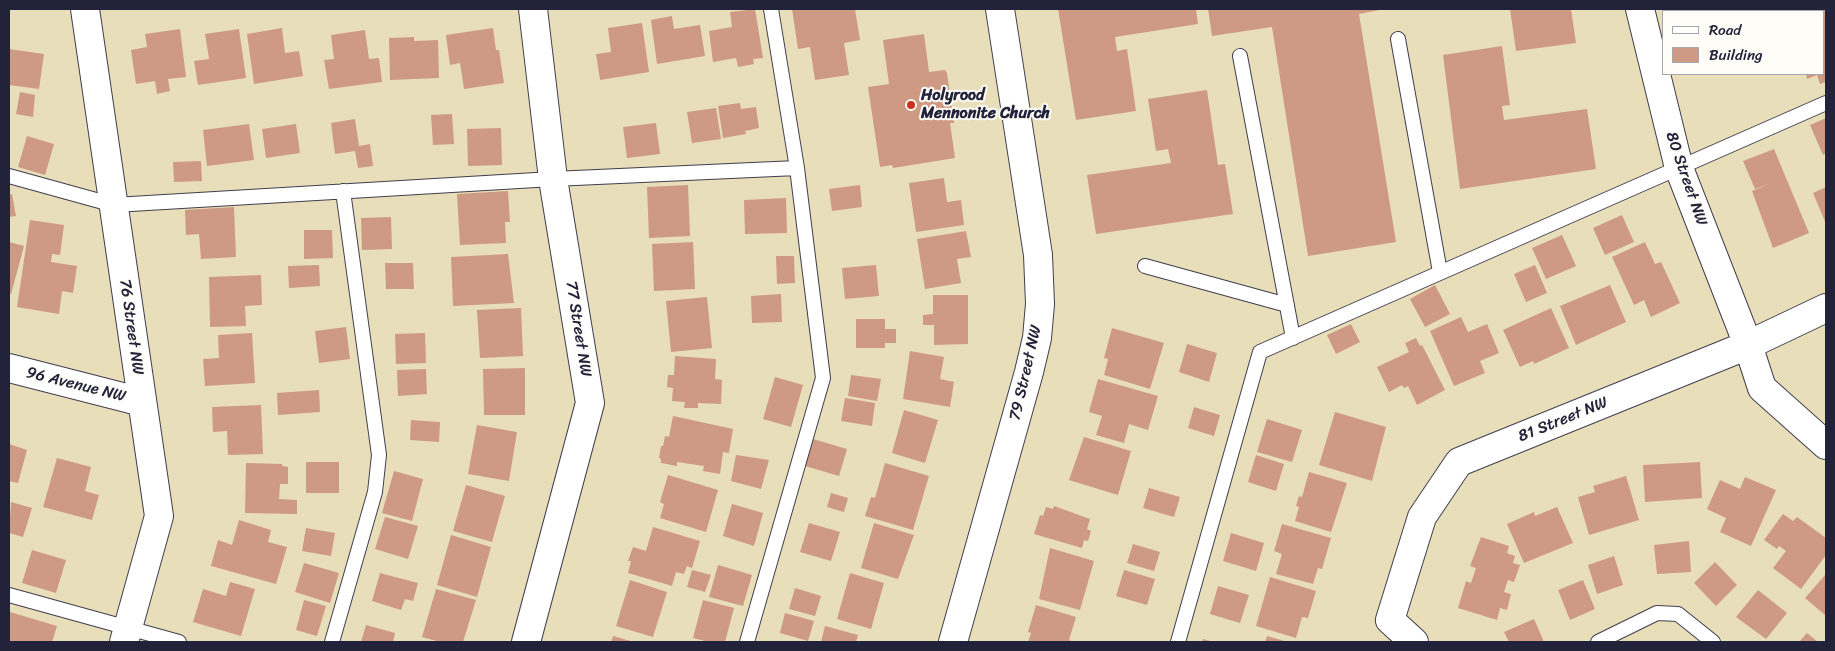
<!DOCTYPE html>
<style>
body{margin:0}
#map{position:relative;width:1835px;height:651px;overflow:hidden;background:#e9deba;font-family:Sriracha,sans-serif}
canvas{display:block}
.frame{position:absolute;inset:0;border:10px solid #22223b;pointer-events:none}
.legend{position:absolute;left:1662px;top:10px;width:162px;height:65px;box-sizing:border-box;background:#fdfcf7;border:1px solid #a5a5ac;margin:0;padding:6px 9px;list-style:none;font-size:15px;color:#22223b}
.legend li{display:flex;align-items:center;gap:10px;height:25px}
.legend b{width:25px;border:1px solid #a5a5ac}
</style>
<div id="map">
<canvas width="1835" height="651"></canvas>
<div class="frame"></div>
<ul class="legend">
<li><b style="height:6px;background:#fff"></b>Road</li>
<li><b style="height:14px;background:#ce9a83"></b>Building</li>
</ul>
</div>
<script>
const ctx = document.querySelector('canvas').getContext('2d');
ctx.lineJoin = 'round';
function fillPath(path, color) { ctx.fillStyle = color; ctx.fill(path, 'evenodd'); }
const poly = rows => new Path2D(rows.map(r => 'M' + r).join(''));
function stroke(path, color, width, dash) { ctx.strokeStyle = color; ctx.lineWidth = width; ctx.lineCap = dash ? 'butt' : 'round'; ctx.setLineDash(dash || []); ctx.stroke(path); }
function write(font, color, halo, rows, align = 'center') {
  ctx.font = font + ' Sriracha,sans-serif'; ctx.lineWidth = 4; ctx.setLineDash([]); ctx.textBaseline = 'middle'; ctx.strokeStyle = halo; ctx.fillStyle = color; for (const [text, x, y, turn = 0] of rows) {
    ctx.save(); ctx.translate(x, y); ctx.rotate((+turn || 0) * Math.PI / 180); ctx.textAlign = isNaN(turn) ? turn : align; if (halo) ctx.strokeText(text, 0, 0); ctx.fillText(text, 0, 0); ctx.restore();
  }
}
fillPath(poly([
 [755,9,763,58,753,59,754,64,738,67,736,58,713,62,709,31,732,27,730,12],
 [792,9,855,9,860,40,844,43,849,75,815,80,810,47,798,49],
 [1058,9,1196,9,1198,24,1115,37,1117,51,1127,49,1136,111,1076,120],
 [1208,9,1384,9,1359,14,1396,242,1308,256,1272,27,1212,36],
 [1510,9,1571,9,1576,43,1516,51],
 [1784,9,1826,9,1826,82,1820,84,1817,75,1807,79,1806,74,1824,74,1824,11,1785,11],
 [672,16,674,29,700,25,705,56,657,64,651,20],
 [642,23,649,72,600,80,596,54,611,52,608,28],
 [282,28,285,53,299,51,303,76,254,84,247,34],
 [493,28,496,50,499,50,504,83,464,89,460,63,450,65,446,35],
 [180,29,186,77,168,79,170,91,157,94,155,81,136,84,131,50,147,47,145,34],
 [239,29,246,78,198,85,194,61,209,59,205,34],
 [365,30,369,59,379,58,382,82,329,89,324,60,334,59,331,35],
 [924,34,929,72,945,70,947,73,954,123,950,123,955,158,893,168,892,165,880,167,868,87,889,84,883,40],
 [414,37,414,41,438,40,439,78,390,80,389,38],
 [1502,46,1510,105,1502,106,1504,120,1587,109,1596,169,1460,189,1443,55],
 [9,49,44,54,39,89,9,85],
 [1207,90,1218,165,1225,164,1233,214,1096,234,1087,175,1171,163,1168,149,1156,151,1148,99],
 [20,92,35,95,33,117,16,114],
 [740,103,741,109,756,107,759,128,745,131,746,134,723,138,718,106],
 [716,108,721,139,692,143,687,112],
 [452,114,454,144,433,145,431,115],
 [1826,118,1826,153,1823,155,1810,125],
 [355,119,359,146,370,144,373,166,358,168,355,151,335,154,331,123],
 [656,123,660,154,627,158,623,127],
 [249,124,254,160,207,166,203,130],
 [296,124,300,153,266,158,262,129],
 [501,128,502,165,468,166,467,129],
 [27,136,54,144,45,175,18,167],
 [1774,149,1809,233,1773,248,1752,191,1771,183,1755,189,1743,161],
 [201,161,202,181,174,182,173,162],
 [944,178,947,202,961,200,964,225,916,232,909,183],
 [688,185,690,236,649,238,647,187],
 [860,185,862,207,832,211,829,189],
 [1826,187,1826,224,1813,193],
 [508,191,510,222,505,222,506,243,460,245,457,194],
 [12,194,16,216,9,217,9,195],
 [786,198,787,233,745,234,744,200],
 [234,207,236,257,201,259,199,234,186,235,185,210],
 [1622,215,1634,242,1605,255,1593,228],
 [391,217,392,249,362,250,361,218],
 [30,220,64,225,60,255,52,254,51,262,77,266,73,293,62,291,59,314,17,307],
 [304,230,332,230,333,258,304,259],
 [966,231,971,257,957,259,961,283,925,289,917,239],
 [1562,235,1576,266,1546,279,1532,248],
 [9,242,24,246,11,294,9,293],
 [693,242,695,289,654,291,652,244],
 [1645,242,1655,264,1661,262,1680,303,1651,317,1644,300,1634,305,1612,257],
 [508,254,514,303,453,306,451,257],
 [776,256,794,256,795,283,777,284],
 [385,263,413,263,414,289,386,289],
 [319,265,320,286,289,288,288,266],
 [876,265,879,296,845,299,842,268],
 [1535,265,1547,293,1526,302,1514,274],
 [261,275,262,305,245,306,246,326,210,327,209,277],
 [1435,285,1450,314,1425,327,1410,299],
 [1610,285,1626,322,1576,345,1560,306],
 [781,294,782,322,752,323,751,296],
 [933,295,968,295,968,344,934,345,934,325,923,325,923,315,933,314],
 [707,297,712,348,671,352,666,301],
 [521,308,523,356,480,358,477,310],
 [1551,308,1569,348,1534,364,1533,361,1520,367,1503,330],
 [1461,317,1468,332,1487,324,1499,353,1480,361,1485,373,1454,386,1430,331],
 [856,319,885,319,885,329,896,329,896,343,885,343,885,348,856,348],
 [1351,324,1360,342,1336,354,1327,335],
 [346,327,350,359,319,363,315,331],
 [1112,328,1164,343,1150,389,1104,375,1108,359,1104,358],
 [252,333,255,383,205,386,203,359,219,358,218,335],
 [425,333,426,363,396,364,395,334],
 [1416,338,1420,346,1422,345,1445,390,1417,405,1408,386,1404,388,1402,385,1389,392,1377,367,1409,352,1405,343],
 [1187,344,1217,353,1209,382,1179,372],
 [910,351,944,357,940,379,954,382,950,407,903,399],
 [675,356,716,359,715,379,722,380,721,404,698,403,698,408,684,408,685,402,672,401,673,388,667,387,668,375,674,375],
 [525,368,525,415,484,415,483,369],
 [426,369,427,394,398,396,397,370],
 [851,375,881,379,877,401,848,396],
 [775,377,803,385,791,427,763,419],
 [1098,379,1158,396,1148,430,1129,424,1124,443,1096,435,1102,416,1089,412],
 [319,390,320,412,278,415,277,393],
 [845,398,875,403,872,426,841,421],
 [261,405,263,454,228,455,227,431,213,432,212,407],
 [1194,407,1220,415,1214,436,1188,428],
 [904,410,938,420,925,463,892,453],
 [1335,412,1386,427,1372,481,1319,465],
 [673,416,733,429,729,453,723,452,720,474,703,471,704,466,677,462,677,466,661,463,661,459,659,458,661,446,663,446,665,436,669,437],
 [1267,419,1302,430,1292,462,1257,452],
 [411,420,440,422,439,442,410,440],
 [477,425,517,432,509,481,468,474],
 [1084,437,1131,451,1118,495,1069,480],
 [813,439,847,449,839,476,805,466],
 [9,444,27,450,18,483,9,481],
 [736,455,769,460,761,489,731,481],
 [1256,455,1284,464,1276,491,1248,482],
 [57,458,91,467,85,491,99,495,92,520,43,507],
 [306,462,339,462,339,493,306,493],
 [1700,462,1702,498,1645,502,1643,465],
 [246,463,282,464,282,466,288,467,288,484,280,484,279,499,297,500,297,514,245,513],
 [885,463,929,476,913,530,865,516,871,497,875,498],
 [394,471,423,479,412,521,382,513],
 [1309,472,1347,483,1331,532,1295,521,1299,507,1296,506,1299,496,1302,497],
 [668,475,718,490,706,532,660,518,664,504,660,502],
 [1626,476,1639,520,1589,535,1578,497,1595,492,1593,486],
 [1745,477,1776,490,1751,546,1720,532,1726,518,1707,509,1720,480,1740,489],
 [466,485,505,496,492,542,453,531],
 [1149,488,1180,497,1174,517,1143,508],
 [831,493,848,498,844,512,827,507],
 [11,502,32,508,23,537,9,533],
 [732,504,763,513,754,546,723,536],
 [1054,506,1090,519,1087,529,1091,531,1088,541,1084,540,1082,548,1034,534,1040,515,1043,516,1046,507,1053,509],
 [1557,507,1573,543,1524,563,1507,524,1534,512,1535,516],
 [1783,514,1793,521,1797,517,1826,538,1826,555,1801,589,1773,568,1786,551,1779,546,1777,549,1764,540],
 [385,517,418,526,408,559,375,549],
 [239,520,271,530,268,542,287,547,276,584,211,566,218,540,232,545],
 [809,523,840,532,831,561,800,552],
 [874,523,914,535,898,579,861,568],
 [1282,524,1331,538,1322,569,1318,568,1313,584,1276,574,1282,554,1274,551],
 [653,527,700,541,692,568,687,566,684,574,676,572,672,586,628,573,631,561,628,561,633,547,646,551],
 [306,528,335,533,331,556,302,551],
 [1231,533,1264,543,1256,571,1223,561],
 [451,535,491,547,477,597,437,585],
 [1481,537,1509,546,1507,553,1515,556,1513,563,1520,565,1514,582,1508,580,1504,592,1511,594,1507,610,1500,608,1497,620,1458,608,1466,581,1471,583,1476,568,1470,566],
 [1689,541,1691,572,1657,574,1654,545],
 [1133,544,1160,552,1154,571,1127,563],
 [1050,548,1094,561,1080,610,1039,599],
 [32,550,66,560,56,593,22,583],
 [1614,556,1623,585,1597,594,1588,565],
 [1715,562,1737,585,1716,606,1694,583],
 [304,563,339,573,330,603,295,592],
 [718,565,752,575,743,606,709,597],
 [692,570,711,575,705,592,687,587],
 [1124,570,1155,579,1147,605,1116,596],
 [380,573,418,583,413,601,405,599,401,610,372,601],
 [850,573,884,583,871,629,837,619],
 [1826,574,1826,616,1805,598],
 [1270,577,1316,591,1308,618,1302,617,1296,638,1256,626],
 [630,580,667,592,653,637,616,626],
 [1583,580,1595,609,1570,620,1558,590],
 [230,582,255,589,241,636,193,622,203,589,226,596],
 [1218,586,1249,595,1240,623,1210,614],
 [795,588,821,596,815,616,789,609],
 [436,589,476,600,463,642,440,642,422,637],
 [1758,590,1787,613,1766,639,1736,617],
 [304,600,326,606,317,636,296,630],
 [703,600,734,608,725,642,709,642,693,638],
 [1036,605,1076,617,1069,640,1074,642,1028,642,1031,633,1028,632],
 [10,612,57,626,52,642,9,642],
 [785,613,814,621,808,641,780,633],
 [1534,619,1544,642,1509,642,1504,632],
 [366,625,395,633,393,642,361,642],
 [825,626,858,635,856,642,821,642],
 [1807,633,1818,642,1799,642],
 [613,636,634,642,611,642],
 [1267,636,1288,642,1265,642],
 [1203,639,1214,642,1202,642]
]), '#ce9a83');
const lane = poly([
 [1751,9,1752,11],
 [1398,39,1440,272],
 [1240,56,1293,338],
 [9,176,114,205,553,179,797,168],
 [1145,266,1287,305],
 [9,595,179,642],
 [332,642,375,492,379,455,343,191],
 [747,642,823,378,797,168,771,9],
 [1178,642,1260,352,1826,103],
 [1598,642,1657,613,1678,614,1713,642]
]);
const street = poly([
 [85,9,159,516,124,642],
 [1640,9,1679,168,1748,345,1762,388,1826,445],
 [9,368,142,402],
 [526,642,590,403,553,179,533,9],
 [1414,642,1390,620,1422,517,1459,462,1748,345,1826,308]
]);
const secondary = poly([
 [953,642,1029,372,1037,338,1040,304,1038,255,1000,9]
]);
stroke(lane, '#403e4e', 16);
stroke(street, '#403e4e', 30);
stroke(secondary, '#403e4e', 30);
stroke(lane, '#fff', 14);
stroke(street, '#fff', 28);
stroke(secondary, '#fff', 28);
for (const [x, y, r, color] of [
 [911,105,5,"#c8321e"]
]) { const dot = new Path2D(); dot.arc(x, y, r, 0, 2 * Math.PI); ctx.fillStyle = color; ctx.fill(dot); stroke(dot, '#fdfcf7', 2); }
write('bold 16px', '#22223b', '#fdfcf7', [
 ["Holyrood",921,96],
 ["Mennonite Church",921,114]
], 'left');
write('16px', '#22223b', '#fdfcf7', [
 ["80 Street NW",1686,179,71],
 ["76 Street NW",131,327,82],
 ["77 Street NW",578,329,81],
 ["79 Street NW",1026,373,-77],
 ["96 Avenue NW",76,385,14],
 ["81 Street NW",1563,420,-22]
]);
</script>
